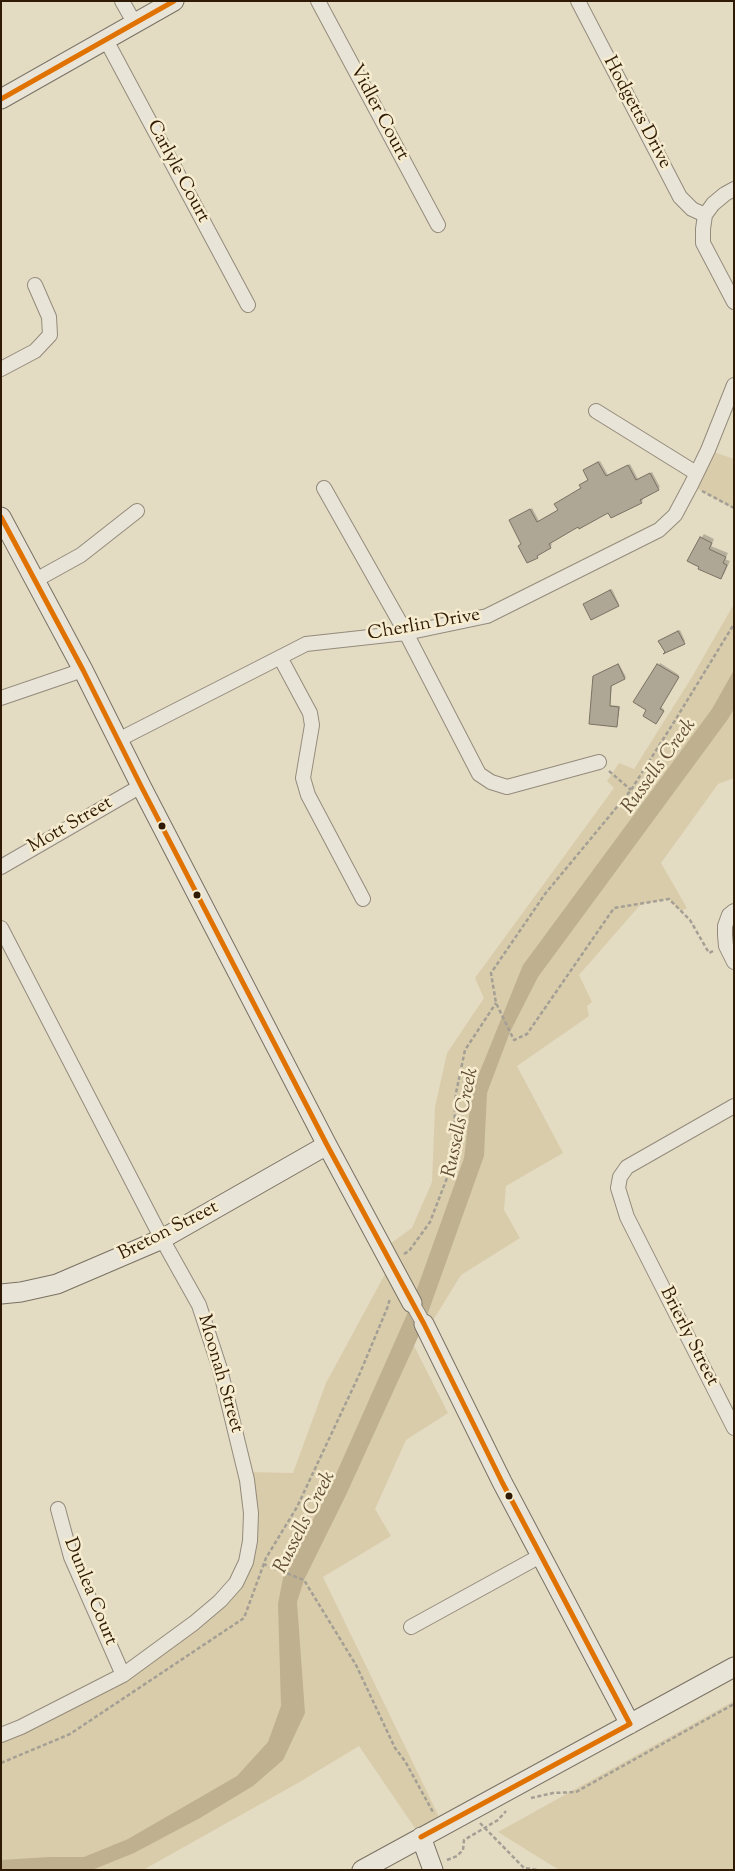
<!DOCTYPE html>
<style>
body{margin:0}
#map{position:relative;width:735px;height:1871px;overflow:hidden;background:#e4dbc3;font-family:"Sorts Mill Goudy",serif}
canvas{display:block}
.frame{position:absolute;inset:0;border:2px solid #2f1a05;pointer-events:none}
</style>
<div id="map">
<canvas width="735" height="1871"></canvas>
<div class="frame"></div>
</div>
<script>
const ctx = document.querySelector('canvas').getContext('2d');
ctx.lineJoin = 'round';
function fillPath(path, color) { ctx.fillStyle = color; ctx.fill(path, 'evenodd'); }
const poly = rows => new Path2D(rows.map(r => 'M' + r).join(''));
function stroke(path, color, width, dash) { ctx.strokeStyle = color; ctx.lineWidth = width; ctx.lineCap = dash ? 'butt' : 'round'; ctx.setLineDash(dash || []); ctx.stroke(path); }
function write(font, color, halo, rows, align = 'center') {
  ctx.font = font + ' "Sorts Mill Goudy",serif'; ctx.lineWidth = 5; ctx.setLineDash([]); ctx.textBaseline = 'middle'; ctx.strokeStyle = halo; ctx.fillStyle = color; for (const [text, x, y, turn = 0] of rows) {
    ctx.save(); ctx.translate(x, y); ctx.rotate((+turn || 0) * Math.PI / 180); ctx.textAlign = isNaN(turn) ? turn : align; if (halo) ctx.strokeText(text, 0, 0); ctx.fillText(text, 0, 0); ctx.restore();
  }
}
fillPath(poly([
 [708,450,734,459,734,509,691,485],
 [734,604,734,778,718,784,661,863,687,908,681,911,668,899,641,904,579,975,592,1002,587,1006,589,1016,517,1066,563,1153,506,1186,504,1210,520,1238,461,1275,427,1330,411,1340,448,1413,406,1440,375,1509,391,1536,323,1577,443,1825,421,1837,359,1746,298,1783,143,1870,1,1870,1,1735,123,1675,194,1623,246,1562,245,1472,293,1473,326,1383,391,1263,383,1249,412,1228,432,1182,435,1107,447,1053,484,998,475,978,614,788,607,781,619,763,634,769,692,677],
 [734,1701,734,1870,559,1870,498,1832]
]), '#d9ccab');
fillPath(poly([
 [734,670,734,709,728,719,538,977,510,1032,487,1093,484,1156,424,1324,346,1495,304,1580,297,1602,305,1713,283,1760,253,1786,200,1818,134,1853,92,1870,1,1870,1,1860,49,1857,84,1857,128,1839,237,1776,268,1742,281,1706,278,1604,284,1573,329,1490,412,1303,464,1158,472,1091,523,965,712,709]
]), '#bfb090');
fillPath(poly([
 [600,461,608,475,630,464,638,479,652,472,660,487,642,498,643,500,641,502,609,511,550,541,552,545,538,554,537,557,523,544,512,519,532,508,539,521,559,510,589,480,586,469],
 [704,534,714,539,711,546,728,553,725,559,730,561,724,574,721,578,701,538],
 [612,589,619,604,618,605,584,604],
 [680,630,685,641,684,642,661,640],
 [660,663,679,675,660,707,664,709,657,721,648,710,635,702],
 [619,664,626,677,612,685,610,705,620,706,617,725,596,675]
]), '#0003');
const building = poly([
 [598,462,606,476,628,465,636,480,650,473,659,490,640,500,642,503,611,518,608,513,579,529,578,527,549,544,551,548,537,556,538,558,527,563,518,546,521,544,509,520,530,509,537,522,558,510,554,504,581,488,579,485,588,480,583,470,598,462],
 [700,537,712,543,709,549,726,557,723,563,727,565,721,579,698,569,699,567,687,561,700,537],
 [610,590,619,606,591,620,583,604,610,590],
 [678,631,685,644,663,654,665,652,658,641,678,631],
 [618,664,625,679,611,686,610,706,619,707,617,727,589,724,593,676,618,664],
 [657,664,679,677,660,709,664,711,656,724,643,716,646,710,633,702,657,664]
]);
fillPath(building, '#afa796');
stroke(building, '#797162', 1);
const street = poly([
 [122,1,135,24],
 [318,1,438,225],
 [578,1,680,197,692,209,705,215],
 [106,40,248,305],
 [734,189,725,194,713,204,705,215,703,229,703,243,734,302],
 [1,369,35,351,50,335,49,317,35,285],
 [596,411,696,473],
 [324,488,406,633,479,774,491,782,507,787,599,762],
 [34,581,81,555,137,511],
 [281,659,310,713,312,725,303,778,308,795,363,899],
 [1,698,83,670],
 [118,740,306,644,406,633,487,616,659,530,675,515,691,485,708,450,734,385],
 [1,867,141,786],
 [734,911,729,915,725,926,725,935,726,946,734,962],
 [1,928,162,1239,199,1305,220,1369,247,1480,251,1513,250,1541,246,1562,236,1583,220,1601,194,1623,123,1675,21,1727,1,1735],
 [734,1106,627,1167,620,1177,618,1188,627,1217,734,1428],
 [412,1303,424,1324],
 [58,1509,71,1557,123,1675],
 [411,1627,542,1555]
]);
const secondary = poly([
 [1,99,174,1],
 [1,517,83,670,141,786,327,1145,412,1303],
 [1,1294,21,1292,57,1284,162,1239,327,1145],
 [424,1324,502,1482,630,1724],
 [421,1837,433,1870],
 [362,1870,734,1667]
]);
stroke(street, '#938b7b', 16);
stroke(secondary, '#797162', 21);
stroke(poly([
 [702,491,734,508],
 [609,771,631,790],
 [713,951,709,953,690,920,669,899,614,908,527,1034,514,1040,496,1003,491,973,545,894,631,790,674,722,734,624],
 [404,1254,409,1251,430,1222,452,1165,456,1093,465,1050,496,1003],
 [263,1564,304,1580,356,1665,395,1748,405,1761,434,1814],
 [1,1763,70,1734,244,1618,266,1558,297,1507,360,1373,388,1306,390,1298],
 [531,1798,553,1793,576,1792,734,1704],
 [480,1823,524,1868,538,1870],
 [447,1860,457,1856,463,1850,464,1840,498,1820,506,1811]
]), '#a49f94', 2.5, [4, 2.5]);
stroke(street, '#e9e4d8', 14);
stroke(secondary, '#e9e4d8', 19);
stroke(poly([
 [1,99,174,1],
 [1,517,83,670,141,786,327,1145,424,1324,502,1482,630,1724],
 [421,1837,630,1724]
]), '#e07201', 5);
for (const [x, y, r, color] of [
 [162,826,4.5,"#2f1a05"],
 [197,895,4.5,"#2f1a05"],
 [509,1496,4.5,"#2f1a05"]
]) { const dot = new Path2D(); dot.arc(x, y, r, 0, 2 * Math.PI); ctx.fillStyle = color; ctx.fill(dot); stroke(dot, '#f6ecd0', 2); }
write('19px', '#2f1a05', '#f6ecd0', [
 ["Vidler Court",378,113,62],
 ["Hodgetts Drive",636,113,62],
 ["Carlyle Court",177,172,62],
 ["Cherlin Drive",424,626,-10],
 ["Mott Street",71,826,-30],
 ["Breton Street",169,1232,-27],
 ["Brierly Street",688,1337,63],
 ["Moonah Street",219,1374,74],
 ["Dunlea Court",89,1592,68]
]);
write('italic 20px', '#624e34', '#f6ecd0', [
 ["Russells Creek",660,767,-54],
 ["Russells Creek",462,1123,-78],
 ["Russells Creek",306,1523,-63]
]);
</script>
